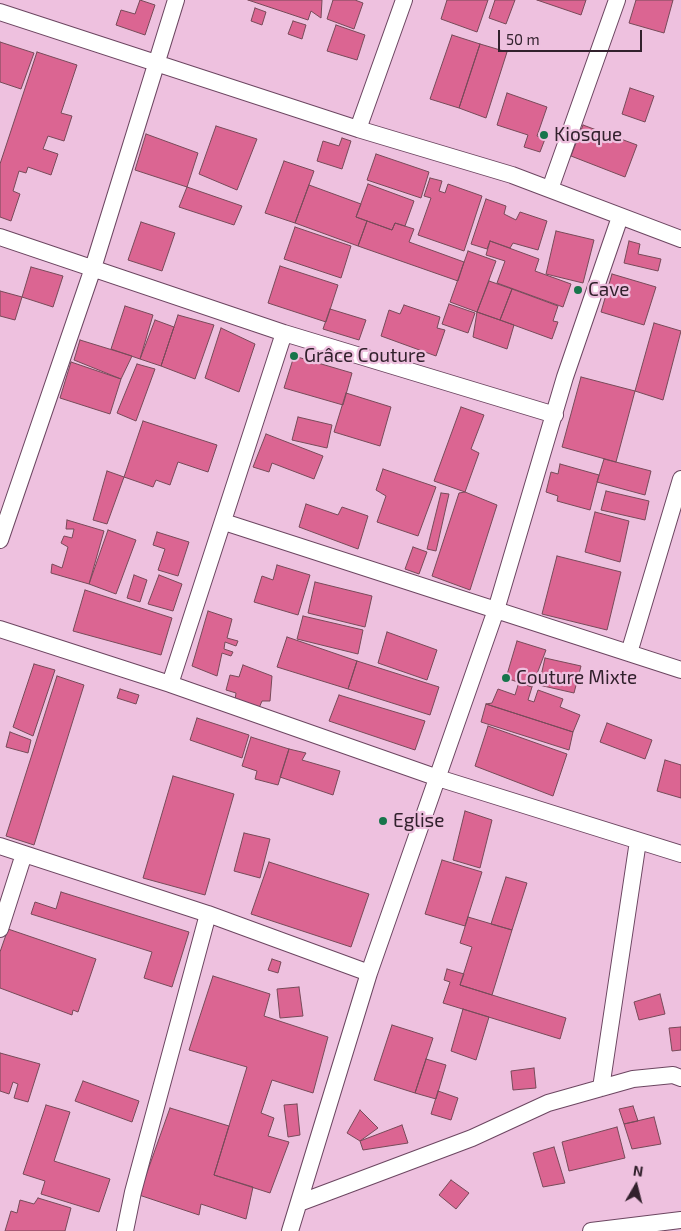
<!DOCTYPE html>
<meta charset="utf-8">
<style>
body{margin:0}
#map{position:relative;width:681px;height:1231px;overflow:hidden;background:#eec1df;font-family:"Exo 2",sans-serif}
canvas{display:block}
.north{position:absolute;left:611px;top:1161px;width:50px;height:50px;-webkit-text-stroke:4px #eec1df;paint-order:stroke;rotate:8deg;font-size:14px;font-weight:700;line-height:20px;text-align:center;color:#32212d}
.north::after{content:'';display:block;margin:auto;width:18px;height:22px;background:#32212d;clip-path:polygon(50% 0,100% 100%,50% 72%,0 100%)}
.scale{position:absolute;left:498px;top:30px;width:144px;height:22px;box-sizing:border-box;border:2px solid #32212d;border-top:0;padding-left:6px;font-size:15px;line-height:18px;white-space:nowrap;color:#32212d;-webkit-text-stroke:4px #eec1df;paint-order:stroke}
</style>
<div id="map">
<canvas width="681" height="1231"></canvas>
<div class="north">N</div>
<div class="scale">50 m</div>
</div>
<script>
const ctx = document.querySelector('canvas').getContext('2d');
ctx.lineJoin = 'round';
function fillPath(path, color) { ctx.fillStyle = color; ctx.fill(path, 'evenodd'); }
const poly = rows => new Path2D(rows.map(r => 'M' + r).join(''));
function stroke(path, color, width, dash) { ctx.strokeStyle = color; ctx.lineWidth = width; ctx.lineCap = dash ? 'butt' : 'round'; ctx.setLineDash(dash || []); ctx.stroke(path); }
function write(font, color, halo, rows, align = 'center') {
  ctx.font = font + ' "Exo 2",sans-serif'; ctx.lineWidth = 4.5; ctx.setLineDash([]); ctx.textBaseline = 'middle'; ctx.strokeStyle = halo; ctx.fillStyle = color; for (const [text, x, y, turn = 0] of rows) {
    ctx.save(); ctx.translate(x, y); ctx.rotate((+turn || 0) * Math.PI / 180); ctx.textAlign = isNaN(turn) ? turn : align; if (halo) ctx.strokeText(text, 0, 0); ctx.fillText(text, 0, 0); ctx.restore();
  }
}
const building = poly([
 [140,0,155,5,145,35,116,25,121,10,135,14,140,0],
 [248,0,322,0,321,18,311,11,308,20,248,0],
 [333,0,355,0,363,3,354,29,327,19,333,0],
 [447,0,488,0,477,32,441,19,447,0],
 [495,0,515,0,506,24,489,18,495,0],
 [537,0,586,0,581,15,537,0],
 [636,0,673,0,664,33,629,23,636,0],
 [255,8,266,12,262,25,251,21,255,8],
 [293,21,306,25,302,39,288,34,293,21],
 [336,25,365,35,357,60,327,51,336,25],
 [452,35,480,44,459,108,430,99,452,35],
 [0,42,34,53,21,89,0,82,0,42],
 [480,44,507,52,486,118,459,108,480,44],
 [37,52,77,65,61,113,72,116,64,141,48,136,43,149,58,154,51,175,28,167,26,173,19,171,13,191,20,194,11,221,0,217,0,164,37,52],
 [630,88,654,96,645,122,622,114,630,88],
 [507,93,547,107,537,136,545,139,540,152,524,147,528,135,497,125,507,93],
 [583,125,637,145,625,177,571,156,583,125],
 [216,126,257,139,237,190,199,174,216,126],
 [146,134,198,153,187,187,135,170,146,134],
 [342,138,351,141,342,169,317,161,323,141,339,146,342,138],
 [376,154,429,172,421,198,367,180,376,154],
 [284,161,314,171,295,223,265,213,284,161],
 [430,178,442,181,439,191,445,193,448,184,482,196,464,251,418,235,431,198,424,196,430,178],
 [368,184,414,201,405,226,395,223,392,230,356,217,368,184],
 [309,185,361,204,356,217,367,221,358,246,295,223,309,185],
 [187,187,242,206,234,225,179,207,187,187],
 [486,199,506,206,504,214,516,220,520,212,547,221,538,250,513,243,510,248,490,241,487,249,471,244,486,199],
 [367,221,392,230,395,223,414,229,409,242,464,262,458,281,358,246,367,221],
 [141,222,175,233,162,271,128,260,141,222],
 [295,227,351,246,341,278,284,259,295,227],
 [556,231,594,240,583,283,546,274,556,231],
 [490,241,539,259,535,271,571,284,563,307,497,283,505,261,486,255,490,241],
 [629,241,640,244,638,254,661,259,658,271,624,263,629,241],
 [468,251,496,261,477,312,450,302,468,251],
 [280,266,338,285,326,322,268,303,280,266],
 [31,267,63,276,53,307,22,297,31,267],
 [612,274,656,287,644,325,601,312,612,274],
 [489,281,512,289,500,320,477,312,489,281],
 [512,289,558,306,553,321,558,322,552,339,500,320,512,289],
 [0,291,22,297,15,320,0,316,0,291],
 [449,304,475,313,468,333,442,324,449,304],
 [404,305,440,317,437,328,445,330,436,356,381,336,389,310,400,314,404,305],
 [125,306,153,315,140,359,111,349,125,306],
 [330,309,366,320,359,340,323,329,330,309],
 [477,312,514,325,507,349,473,337,477,312],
 [178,315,214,325,195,379,161,366,178,315],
 [155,320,174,327,161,366,140,359,155,320],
 [654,323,681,331,663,400,635,391,654,323],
 [221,328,255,344,239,392,205,378,221,328],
 [80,340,132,356,121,379,74,360,80,340],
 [294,356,352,373,343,405,284,388,294,356],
 [71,362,121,379,110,414,60,398,71,362],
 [137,364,155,369,136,421,117,413,137,364],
 [581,377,635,391,616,462,562,447,581,377],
 [346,393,391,407,380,446,334,432,346,393],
 [461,407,484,415,471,449,479,453,465,492,434,481,461,407],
 [298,417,332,425,327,448,292,440,298,417],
 [143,421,217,445,208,472,178,462,170,485,156,480,153,487,124,477,143,421],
 [266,434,323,456,314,479,272,463,269,472,253,467,266,434],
 [604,459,651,471,645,495,597,482,604,459],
 [560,464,599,475,590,510,557,501,558,496,546,492,551,472,558,474,560,464],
 [383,469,436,487,418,536,377,522,386,496,376,490,383,469],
 [107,471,124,477,107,524,93,520,107,471],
 [606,491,649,501,645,520,601,510,606,491],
 [465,492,497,505,470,590,432,576,459,493,465,492],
 [441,493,449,494,436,551,427,549,441,493],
 [306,504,338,515,342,507,368,516,358,549,299,527,306,504],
 [595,512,629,521,620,562,585,552,595,512],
 [67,520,104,531,89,584,51,573,52,564,62,568,68,547,61,543,64,536,72,538,74,529,66,529,67,520],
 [108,530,136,540,116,594,89,584,108,530],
 [157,532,189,542,178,576,158,570,165,549,153,545,157,532],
 [413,547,427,552,419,574,405,569,413,547],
 [557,556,621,572,607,630,542,614,557,556],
 [277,565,310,575,298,615,254,602,262,576,273,580,277,565],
 [134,575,147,580,140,602,127,598,134,575],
 [159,575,182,584,173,611,148,604,159,575],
 [315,582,372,596,365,627,308,613,315,582],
 [85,590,172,618,161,655,73,631,85,590],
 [208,611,232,619,227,638,238,641,236,646,225,642,224,649,233,652,231,656,222,653,217,676,192,666,208,611],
 [303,616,363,630,358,654,297,639,303,616],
 [387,632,437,650,427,680,378,663,387,632],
 [287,637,357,661,348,689,277,667,287,637],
 [517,641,546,650,532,687,506,678,517,641],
 [545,658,581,666,574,693,539,685,545,658],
 [357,661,439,687,430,715,348,689,357,661],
 [34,664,55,670,33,736,13,727,34,664],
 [243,665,272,676,270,701,262,701,259,708,235,700,236,693,226,690,230,675,239,677,243,665],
 [57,676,84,685,34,845,6,836,57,676],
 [519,682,532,687,528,700,534,702,538,690,563,699,560,707,580,715,573,732,486,704,492,703,498,689,515,695,519,682],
 [120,689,139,695,136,704,117,698,120,689],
 [339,695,425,721,415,750,329,721,339,695],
 [486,704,573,732,569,750,481,722,486,704],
 [197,718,249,735,242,758,190,740,197,718],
 [607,723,652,740,645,759,600,742,607,723],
 [488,726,567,754,553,796,475,766,488,726],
 [10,732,31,740,28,753,6,747,10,732],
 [251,737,289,749,278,785,255,779,257,771,242,766,251,737],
 [289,749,306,753,302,760,340,771,333,795,280,777,289,749],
 [665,760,681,765,681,798,657,791,665,760],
 [173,776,234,794,205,895,143,878,173,776],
 [465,811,492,820,480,868,453,860,465,811],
 [244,833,270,839,260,878,234,871,244,833],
 [442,860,482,872,465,926,425,914,442,860],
 [269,862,369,894,351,947,251,914,269,862],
 [506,877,527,883,512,930,491,924,506,877],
 [61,892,189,932,172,987,144,978,152,952,31,914,35,902,56,909,61,892],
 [468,917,512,930,492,995,460,985,472,947,460,943,468,917],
 [8,929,96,959,78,1012,73,1010,72,1015,0,988,0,952,8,929],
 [272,959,281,962,278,973,268,970,272,959],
 [447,969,464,974,460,985,566,1018,560,1039,443,1003,450,982,444,980,447,969],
 [213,976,270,994,264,1016,328,1037,313,1093,272,1080,261,1113,274,1118,268,1136,289,1142,270,1193,214,1175,247,1067,189,1050,213,976],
 [299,987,303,1016,280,1018,277,989,299,987],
 [660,994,665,1014,639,1020,634,1002,660,994],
 [463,1009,489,1017,476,1060,451,1051,463,1009],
 [392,1025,433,1038,415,1093,374,1080,392,1025],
 [681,1027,681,1050,672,1051,669,1028,681,1027],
 [0,1053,40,1064,28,1102,14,1098,18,1084,13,1082,9,1094,0,1091,0,1053],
 [426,1059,446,1065,436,1099,415,1093,426,1059],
 [534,1068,536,1088,513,1090,511,1071,534,1068],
 [83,1081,139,1101,132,1122,75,1101,83,1081],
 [438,1091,458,1098,451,1120,431,1114,438,1091],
 [297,1104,300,1135,288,1137,284,1105,297,1104],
 [46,1105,70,1112,54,1161,110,1179,99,1212,41,1194,45,1181,23,1174,46,1105],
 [633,1106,638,1121,624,1124,619,1109,633,1106],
 [170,1108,229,1126,214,1175,253,1187,246,1219,201,1204,199,1215,139,1195,170,1108],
 [360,1110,378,1128,360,1141,347,1133,360,1110],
 [654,1117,661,1144,632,1149,624,1124,654,1117],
 [402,1125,408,1143,363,1150,360,1141,402,1125],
 [617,1127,625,1158,569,1171,562,1142,617,1127],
 [554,1147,565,1183,543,1187,533,1153,554,1147],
 [451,1180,469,1193,456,1209,439,1195,451,1180],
 [38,1198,71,1208,65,1231,5,1231,11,1211,17,1213,20,1200,34,1204,38,1198]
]);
fillPath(building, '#db6592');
stroke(building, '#774a59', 1);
const minor = poly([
 [0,12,358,129,512,175,681,239],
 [358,129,404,0],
 [550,189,617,0],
 [0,237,284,333,555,415],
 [224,522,681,670],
 [0,540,93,268,176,0],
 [0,629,170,684,438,778,681,854],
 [629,653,681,479],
 [170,684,284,333],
 [0,846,208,914,369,973],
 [0,929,24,854],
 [601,1088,638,841],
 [299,1203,472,1138,548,1103,633,1079,673,1075,681,1078],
 [125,1231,133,1192,208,914],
 [290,1231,369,973,496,610,565,377,620,217],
 [591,1231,681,1220]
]);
stroke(minor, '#6c4661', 18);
stroke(minor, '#fff', 16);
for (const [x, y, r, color] of [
 [544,135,5,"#17754b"],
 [578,290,5,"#17754b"],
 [294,356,5,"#17754b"],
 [506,678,5,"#17754b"],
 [383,821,5,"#17754b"]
]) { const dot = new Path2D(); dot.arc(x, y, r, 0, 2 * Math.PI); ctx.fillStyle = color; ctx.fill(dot); stroke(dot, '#eec1df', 2); }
write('19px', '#32212d', '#eec1df', [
 ["Kiosque",554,135],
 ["Cave",588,290],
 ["Grâce Couture",304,356],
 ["Couture Mixte",516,678],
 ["Eglise",393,821]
], 'left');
</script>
